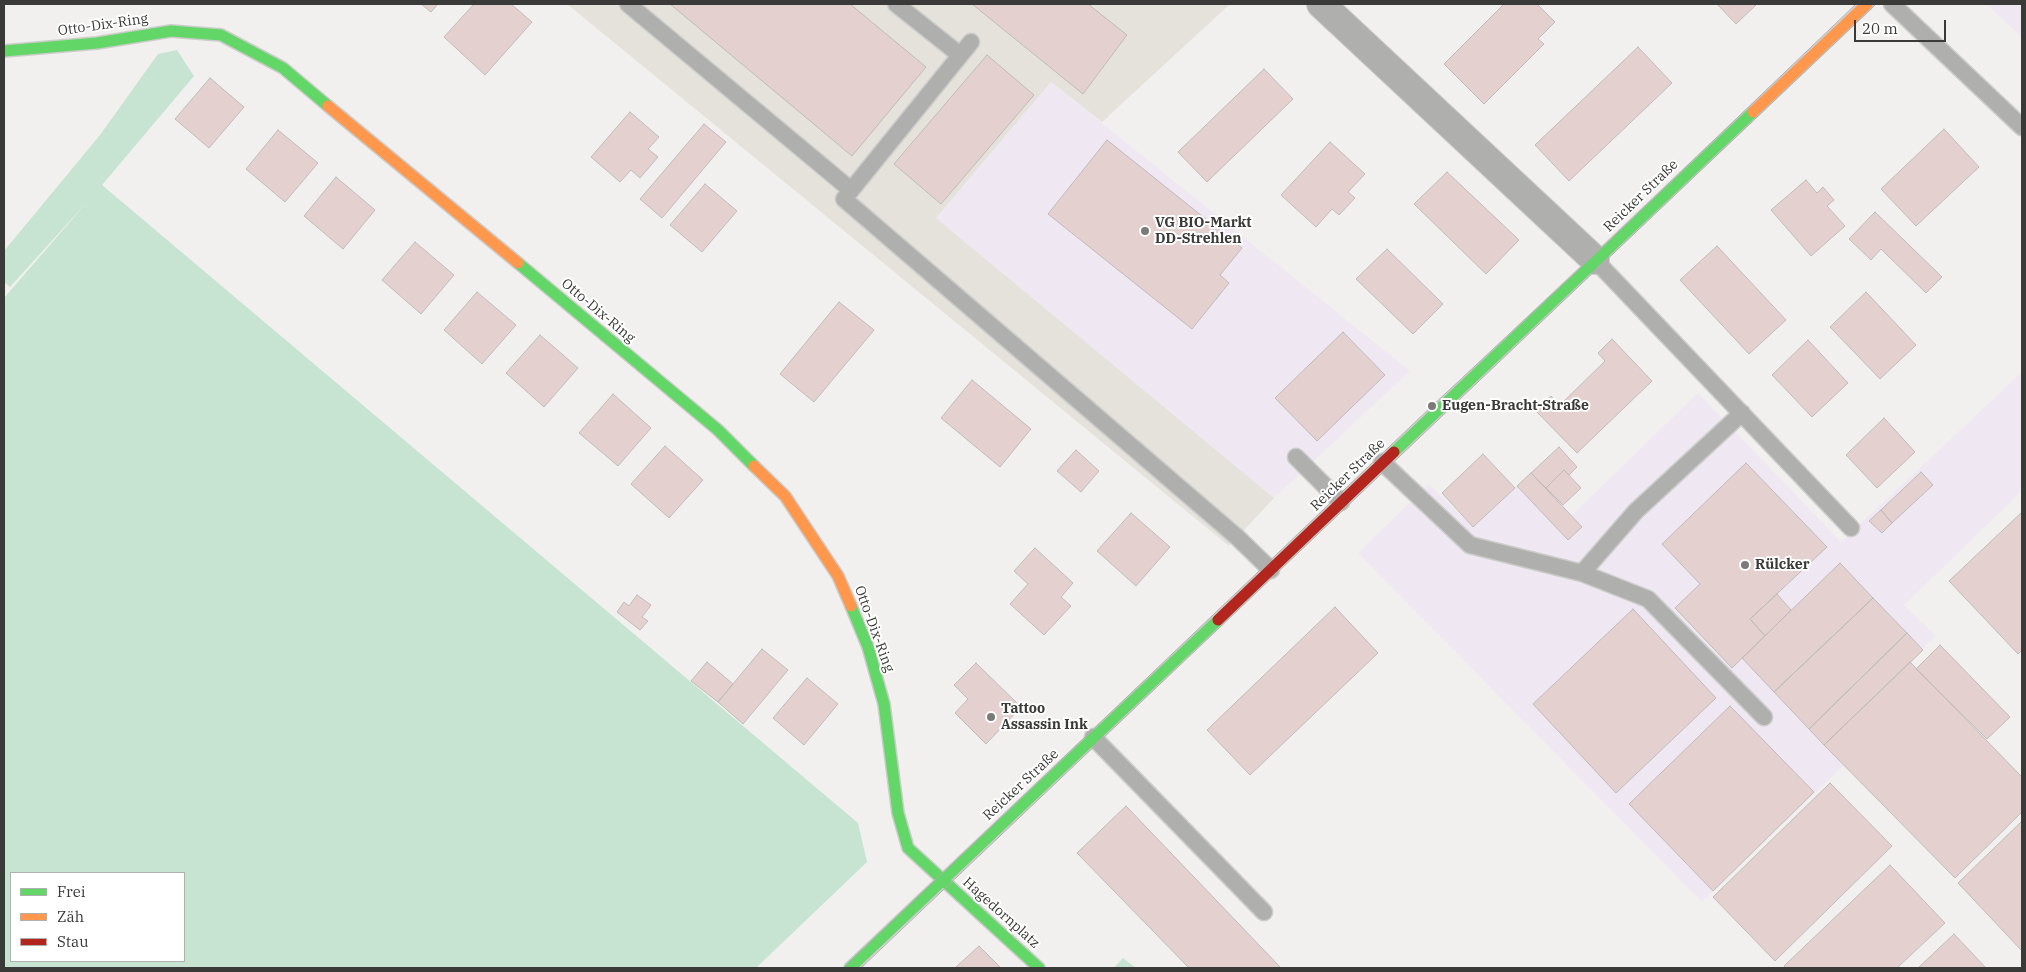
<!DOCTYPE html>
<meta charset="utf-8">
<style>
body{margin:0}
#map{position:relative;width:2026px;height:972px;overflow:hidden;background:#f1f0ee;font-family:"IBM Plex Serif",serif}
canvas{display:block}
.frame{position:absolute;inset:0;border:5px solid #3a3a39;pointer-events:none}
.legend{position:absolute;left:10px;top:872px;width:175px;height:90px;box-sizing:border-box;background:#fff;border:1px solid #b0b0b0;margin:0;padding:6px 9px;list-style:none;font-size:15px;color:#3a3a39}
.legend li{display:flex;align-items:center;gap:10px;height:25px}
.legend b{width:25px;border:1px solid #b0b0b0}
.scale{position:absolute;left:1854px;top:20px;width:92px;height:22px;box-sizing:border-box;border:2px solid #3a3a39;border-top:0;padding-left:6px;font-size:15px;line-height:18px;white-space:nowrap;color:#3a3a39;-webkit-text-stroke:4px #fff;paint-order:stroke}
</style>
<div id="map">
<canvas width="2026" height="972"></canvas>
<div class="frame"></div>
<ul class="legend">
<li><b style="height:6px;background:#63d668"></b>Frei</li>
<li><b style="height:6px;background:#ff974d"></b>Zäh</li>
<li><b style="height:6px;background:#b3261e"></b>Stau</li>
</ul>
<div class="scale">20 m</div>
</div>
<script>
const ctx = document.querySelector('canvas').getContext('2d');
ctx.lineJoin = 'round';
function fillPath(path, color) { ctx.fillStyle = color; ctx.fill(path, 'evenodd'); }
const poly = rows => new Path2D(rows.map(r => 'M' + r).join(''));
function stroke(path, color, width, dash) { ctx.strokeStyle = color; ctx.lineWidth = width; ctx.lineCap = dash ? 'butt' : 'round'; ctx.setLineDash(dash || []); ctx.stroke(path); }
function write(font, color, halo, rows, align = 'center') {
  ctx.font = font + ' "IBM Plex Serif",serif'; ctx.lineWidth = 4; ctx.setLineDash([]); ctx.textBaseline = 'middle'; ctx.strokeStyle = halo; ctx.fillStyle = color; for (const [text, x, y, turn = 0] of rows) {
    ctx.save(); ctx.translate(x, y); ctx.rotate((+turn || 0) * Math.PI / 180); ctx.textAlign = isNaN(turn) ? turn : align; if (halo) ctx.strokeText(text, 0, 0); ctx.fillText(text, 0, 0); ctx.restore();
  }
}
fillPath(poly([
 [1986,4,2022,4,2022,37],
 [1051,82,1410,371,1274,498,936,218],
 [2022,372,2022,491,1904,605,1936,636,1824,744,1844,765,1702,902,1358,553,1429,484,1473,527,1531,472,1572,515,1698,393,1841,542]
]), '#efe8f2');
fillPath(poly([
 [567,4,1230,4,1102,122,1051,82,936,218,1274,498,1229,546]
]), '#e5e2dc');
fillPath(poly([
 [177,50,194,76,102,185,858,823,867,862,756,968,4,968,4,298,88,201,10,287,4,282,4,251,100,135,158,54],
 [11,873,184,873,184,961,11,961],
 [1123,958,1136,968,1114,968]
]), '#c6e4d1');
const building = poly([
 [421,4,438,4,431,12,421,4],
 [474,4,511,4,532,22,485,75,444,37,474,4],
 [670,4,850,4,926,67,852,156,670,4],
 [972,4,1088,4,1127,35,1083,94,972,4],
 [1504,4,1537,4,1555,22,1538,39,1544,44,1484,104,1444,64,1504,4],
 [1717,4,1757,4,1736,24,1717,4],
 [1638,47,1672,83,1569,181,1535,145,1638,47],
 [987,55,1034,95,941,204,894,164,987,55],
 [1264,69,1293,99,1207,182,1178,152,1264,69],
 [210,78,244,107,209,148,175,119,210,78],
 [630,112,659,137,648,149,658,157,640,178,631,170,620,182,591,157,630,112],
 [704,124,726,142,662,218,640,199,704,124],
 [1944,129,1979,167,1916,226,1881,189,1944,129],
 [278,130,318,163,285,202,246,169,278,130],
 [1107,140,1242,248,1220,275,1229,283,1192,329,1048,214,1107,140],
 [1330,142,1365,174,1348,192,1355,198,1339,215,1332,209,1316,227,1281,195,1330,142],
 [1447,172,1519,240,1486,274,1414,204,1447,172],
 [336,177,375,210,343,249,304,216,336,177],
 [1806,180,1817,193,1823,187,1834,200,1827,206,1845,226,1811,256,1771,210,1806,180],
 [705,184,737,211,702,252,670,225,705,184],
 [1875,212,1942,277,1926,293,1881,249,1871,260,1849,239,1875,212],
 [415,242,454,275,421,314,382,280,415,242],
 [1717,246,1786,320,1749,354,1680,280,1717,246],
 [1387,249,1443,304,1413,334,1356,279,1387,249],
 [477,292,516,325,482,364,444,330,477,292],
 [1866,292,1916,345,1880,379,1830,327,1866,292],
 [839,302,874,330,814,402,780,374,839,302],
 [1343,332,1385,375,1317,441,1275,398,1343,332],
 [540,335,578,368,544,407,506,373,540,335],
 [1612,339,1652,381,1577,453,1535,410,1551,396,1559,406,1605,361,1598,353,1612,339],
 [1808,340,1848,383,1812,417,1772,375,1808,340],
 [972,380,1031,429,1000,467,941,418,972,380],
 [613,394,651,428,618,466,579,433,613,394],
 [1884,418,1915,452,1877,488,1846,455,1884,418],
 [665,446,703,480,669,518,631,484,665,446],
 [1559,447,1577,467,1569,475,1564,470,1546,488,1531,473,1559,447],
 [1076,450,1099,471,1081,492,1057,471,1076,450],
 [1483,454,1515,488,1473,527,1442,493,1483,454],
 [1746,463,1827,547,1750,619,1765,636,1732,668,1675,608,1700,584,1662,544,1746,463],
 [1564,470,1581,488,1563,505,1546,488,1564,470],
 [1921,472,1933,485,1892,523,1881,510,1921,472],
 [1531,473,1582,527,1568,540,1517,486,1531,473],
 [1881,510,1892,523,1882,533,1869,521,1881,510],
 [2022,512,2022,650,2018,654,1949,581,2022,512],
 [1131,513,1170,547,1136,586,1097,551,1131,513],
 [1035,548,1073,583,1061,597,1071,606,1044,635,1010,604,1028,584,1014,571,1035,548],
 [1840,563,1873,598,1774,692,1742,658,1840,563],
 [1777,594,1791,610,1765,636,1750,619,1777,594],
 [637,595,651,605,642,617,648,621,640,630,617,612,624,602,629,606,637,595],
 [1873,598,1907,633,1809,729,1774,692,1873,598],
 [1335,607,1378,653,1250,775,1207,730,1335,607],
 [1633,609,1716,698,1616,793,1533,704,1633,609],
 [1907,633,1923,650,1824,745,1809,729,1907,633],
 [1940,645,2010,717,1987,739,1916,669,1940,645],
 [762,649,788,670,743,724,718,702,762,649],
 [707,662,733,684,718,702,691,681,707,662],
 [1910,662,2022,777,2022,812,1955,878,1824,745,1910,662],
 [976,663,1021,707,986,744,955,713,968,699,954,685,976,663],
 [807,678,838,704,804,745,773,718,807,678],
 [1730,706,1814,792,1713,891,1629,804,1730,706],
 [1830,783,1892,846,1775,961,1713,897,1830,783],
 [1126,806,1281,968,1189,968,1077,853,1126,806],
 [2022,821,2022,951,1958,883,2022,821],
 [1890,865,1945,923,1897,968,1786,968,1784,966,1890,865],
 [1954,934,1986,968,1918,968,1954,934],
 [979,946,1001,968,955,968,979,946]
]);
fillPath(building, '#e4d1cf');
stroke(building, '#bdbcba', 1);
const lane = poly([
 [628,4,851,190],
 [896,4,960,55],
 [1892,4,2022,127],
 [971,42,844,199,1237,537,1271,570],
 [1595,260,1851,528],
 [1296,457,1341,502],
 [1382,462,1470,545,1582,573,1636,511,1742,413],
 [1582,573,1648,599,1764,717],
 [1093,737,1264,912]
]);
const street = poly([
 [1321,4,1595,260]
]);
const fast = poly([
 [4,51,97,43,171,31,221,35,283,68,328,106],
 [518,263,718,430,754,466],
 [1394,452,1753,112],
 [851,606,868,647,884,704,898,813,908,848,1039,968],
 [850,968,1218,620]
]);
const slow = poly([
 [328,106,518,263],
 [1753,112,1867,4],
 [754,466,785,496,838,576,851,606]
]);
const jam = poly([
 [1218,620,1394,452]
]);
stroke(lane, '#cccccb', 19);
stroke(street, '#cccccb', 30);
stroke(fast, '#cccccb', 14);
stroke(slow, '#cccccb', 14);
stroke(jam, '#cccccb', 14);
stroke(lane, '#afafae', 16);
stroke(street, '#afafae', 28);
stroke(fast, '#63d668', 11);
stroke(slow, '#ff974d', 11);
stroke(jam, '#b3261e', 11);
stroke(poly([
 [843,968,1432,406,1592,257,1856,4],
 [861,968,1876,4]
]), '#afafad', 1);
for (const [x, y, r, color] of [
 [1145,231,5,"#7a7a78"],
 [1432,406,5,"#7a7a78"],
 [1745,565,5,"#7a7a78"],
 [991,717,5,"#7a7a78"]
]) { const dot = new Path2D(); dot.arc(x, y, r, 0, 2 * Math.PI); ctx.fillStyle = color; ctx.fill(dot); stroke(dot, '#fff', 2); }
write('14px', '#3a3a39', '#fff', [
 ["Otto-Dix-Ring",103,25,-8],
 ["Reicker Straße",1641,196,-44],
 ["Otto-Dix-Ring",598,311,40],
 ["Reicker Straße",1348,475,-44],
 ["Otto-Dix-Ring",874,629,70],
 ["Reicker Straße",1021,785,-43],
 ["Hagedornplatz",1001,913,42]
]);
write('bold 14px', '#3a3a39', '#fff', [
 ["VG BIO-Markt",1155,223],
 ["DD-Strehlen",1155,239],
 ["Eugen-Bracht-Straße",1442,406],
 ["Rülcker",1755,565],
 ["Tattoo",1001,709],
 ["Assassin Ink",1001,725]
], 'left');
</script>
